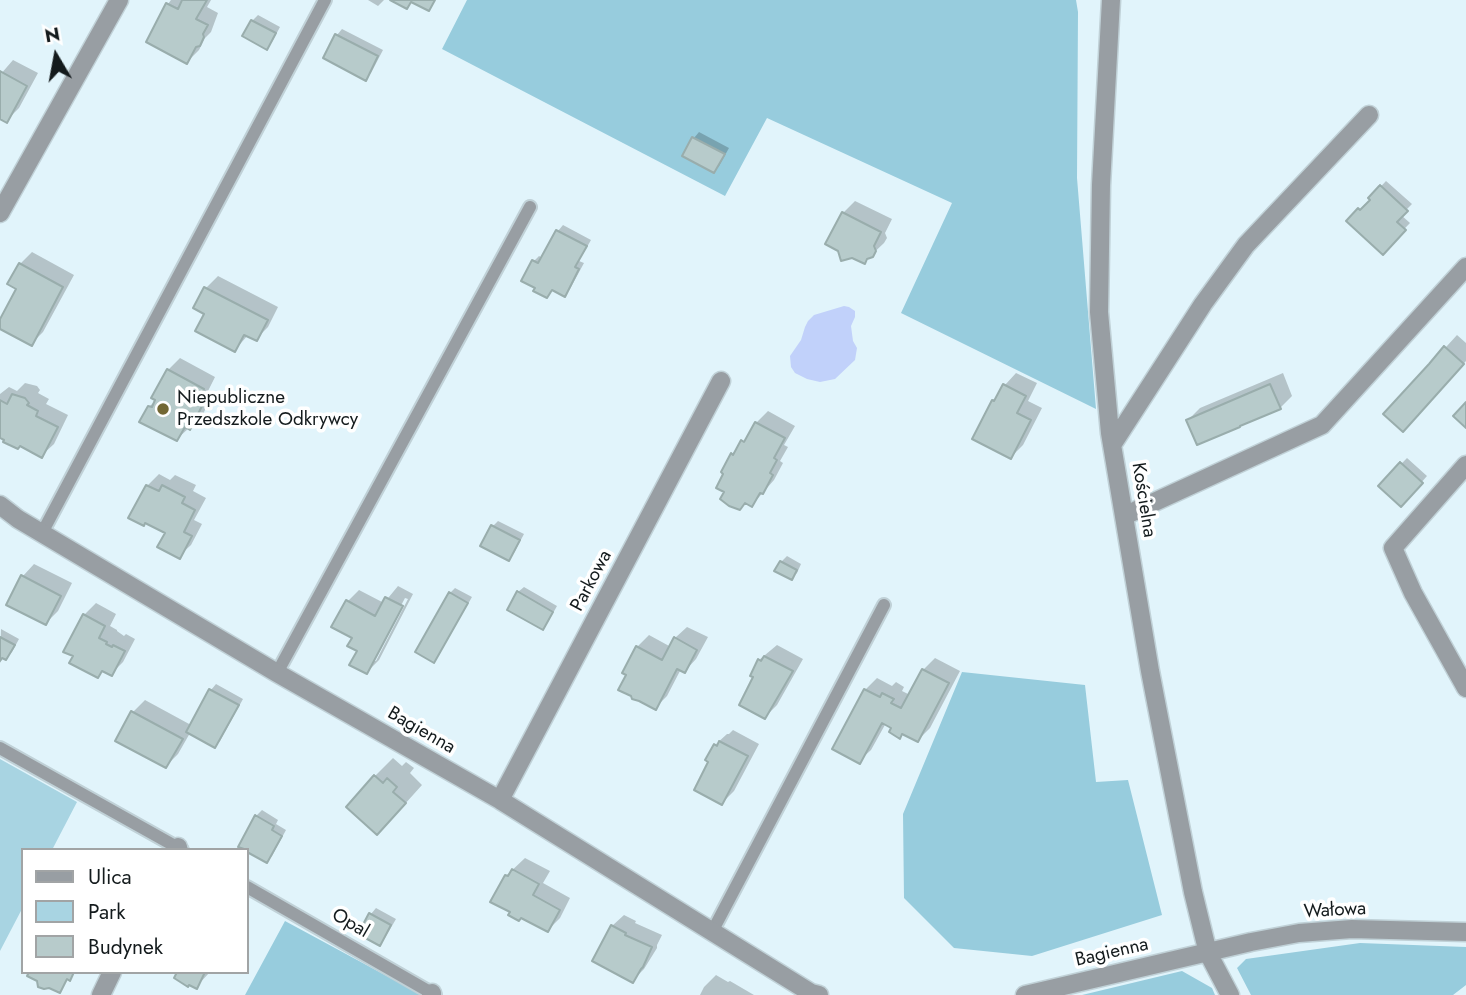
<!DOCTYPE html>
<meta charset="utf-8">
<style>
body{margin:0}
#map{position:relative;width:1466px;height:995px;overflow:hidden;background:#e1f4fb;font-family:Jost,sans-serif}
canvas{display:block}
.legend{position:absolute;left:21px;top:848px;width:228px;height:126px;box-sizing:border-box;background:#fff;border:2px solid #a1a4a5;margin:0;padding:9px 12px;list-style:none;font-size:21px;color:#141b1d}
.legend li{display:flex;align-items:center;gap:14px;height:35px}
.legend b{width:35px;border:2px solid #a1a4a5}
.north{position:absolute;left:21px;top:21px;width:70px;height:70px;-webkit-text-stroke:5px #fff;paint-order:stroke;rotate:350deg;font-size:19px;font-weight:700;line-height:28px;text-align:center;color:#141b1d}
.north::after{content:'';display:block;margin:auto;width:24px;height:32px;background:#141b1d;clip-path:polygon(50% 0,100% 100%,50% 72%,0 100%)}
</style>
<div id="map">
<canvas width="1466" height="995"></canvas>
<ul class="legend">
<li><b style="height:9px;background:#989ea3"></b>Ulica</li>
<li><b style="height:19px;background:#a8d4e2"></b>Park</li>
<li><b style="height:19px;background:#b7cbcb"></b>Budynek</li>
</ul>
<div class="north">N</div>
</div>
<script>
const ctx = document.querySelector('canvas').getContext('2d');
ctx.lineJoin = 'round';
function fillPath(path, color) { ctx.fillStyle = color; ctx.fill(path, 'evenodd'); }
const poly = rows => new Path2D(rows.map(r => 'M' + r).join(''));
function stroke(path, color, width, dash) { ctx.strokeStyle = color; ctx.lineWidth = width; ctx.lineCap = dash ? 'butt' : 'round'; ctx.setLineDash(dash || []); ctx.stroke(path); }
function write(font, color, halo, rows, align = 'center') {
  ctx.font = font + ' Jost,sans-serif'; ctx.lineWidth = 7; ctx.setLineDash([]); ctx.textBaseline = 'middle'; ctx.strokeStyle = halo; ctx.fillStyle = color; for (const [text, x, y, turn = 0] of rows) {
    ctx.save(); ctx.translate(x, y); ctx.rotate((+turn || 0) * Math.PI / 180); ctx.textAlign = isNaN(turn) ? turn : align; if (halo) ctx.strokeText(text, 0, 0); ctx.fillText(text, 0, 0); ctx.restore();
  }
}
fillPath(poly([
 [0,759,77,802,52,850,23,850,23,907,0,951]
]), '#a8d4e2');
fillPath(poly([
 [467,0,1076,0,1078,12,1077,178,1096,409,901,313,952,203,767,118,725,196,442,49],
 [962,672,1085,685,1096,782,1128,780,1162,915,1032,956,954,948,904,898,903,814],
 [285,921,422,995,245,995],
 [1360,943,1466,947,1466,985,1453,995,1251,995,1237,968,1246,959],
 [1182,971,1212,988,1215,995,1082,995]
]), '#97ccdd');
fillPath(poly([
 [844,306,849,307,855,311,855,317,851,326,853,341,857,348,855,360,835,379,820,382,807,379,795,373,791,367,790,356,801,340,805,327,808,321,814,315]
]), '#c1d1fa');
fillPath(poly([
 [171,0,211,0,207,7,218,13,211,32,205,38,199,50,187,62,148,41,168,4],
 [368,0,384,0,378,6],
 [258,15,280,27,272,42,266,48,252,21],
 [342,29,383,50,371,73,365,79,325,58,337,35],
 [13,60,38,73,19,108,7,120,0,117,0,75],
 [699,132,729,148,719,166,714,171,684,155,694,138],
 [1386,181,1412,204,1401,215,1410,223,1382,252,1349,221,1365,204,1366,206,1372,200,1370,198],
 [855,201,892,219,885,233,887,238,884,243,864,262,843,213],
 [563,225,591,240,579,261,584,263,570,289,564,295,553,289,547,296,534,261,539,256,543,258,558,231],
 [32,252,74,275,43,332,31,344,0,327,0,322,19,288,20,264],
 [218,276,278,307,268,327,256,339,248,335,235,350,207,313,196,307,206,288],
 [1457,335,1466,343,1466,361,1415,418,1385,414],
 [180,358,215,377,208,391,213,394,202,416,177,439,149,407,157,399,168,370],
 [1016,373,1037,383,1028,401,1042,408,1023,445,1011,457,993,401,999,396,1005,385],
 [1283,373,1292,396,1280,408,1188,420,1200,408],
 [25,383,37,386,40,390,38,393,49,399,46,404,68,415,54,444,42,455,0,436,0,394,9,387,17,391],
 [768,411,795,426,784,445,788,447,780,461,783,463,774,480,752,505,747,502,740,508,726,491,726,473,723,472,732,454,752,432,756,423],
 [1407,458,1427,476,1406,500,1380,486],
 [159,474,170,480,175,475,196,485,193,491,206,498,194,520,202,524,191,545,179,556,167,532,147,486],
 [498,521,524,534,514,553,508,559,493,526],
 [787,556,801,564,797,573,791,578,781,562],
 [34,564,72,583,58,611,46,623,23,576],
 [398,586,413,594,379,660,367,672,354,637,347,602,359,590,384,603],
 [405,598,408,599,376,661,372,661],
 [524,587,557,606,548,622,542,628,518,592],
 [455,588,472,597,439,655,434,661,450,593],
 [96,603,116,614,110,626,117,630,117,631,124,636,126,634,135,639,123,662,111,674,104,670,98,676,75,655,84,615],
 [687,627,708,637,696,659,685,671,681,669,667,696,655,708,637,647,649,635,671,647,675,638],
 [1,629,19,639,12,652,6,658,4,656,0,663],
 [777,645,803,659,777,705,765,717,759,660],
 [935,658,960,671,930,728,918,740,904,733,900,736,894,727,886,723,871,750,859,761,865,690,877,678,892,686,896,682,904,687,902,691,910,695,923,670],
 [216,684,243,699,220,741,215,746,190,733,178,754,166,766,118,740,133,712,145,700,191,725,211,690],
 [733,730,759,744,734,791,722,803,715,745,727,734,729,734],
 [393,758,402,766,406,762,414,768,410,773,422,785,395,815,375,776],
 [262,810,278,820,276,824,286,830,272,856,267,861,240,846,256,816],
 [525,858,550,871,543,883,570,898,560,918,548,930,506,876],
 [376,908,396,919,385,938,380,943,361,933,371,914],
 [624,915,636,921,635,923,662,935,657,945,657,948,644,969,632,981,612,926],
 [179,972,210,972,196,987],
 [716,975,728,982,730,981,754,995,700,995,704,987]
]), '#0003');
const building = poly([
 [182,0,207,0,196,19,208,25,203,34,204,37,200,46,196,47,187,64,146,42,166,3,178,9,182,0],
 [390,0,435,0,429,11,411,2,407,9,390,0],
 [251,20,276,33,267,50,242,36,251,20],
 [335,34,378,56,366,81,323,58,335,34],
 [0,71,27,86,7,123,0,119,0,71],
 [692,137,725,154,714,173,682,156,692,137],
 [1380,185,1408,211,1397,222,1406,230,1383,255,1346,221,1358,208,1360,210,1370,200,1368,198,1380,185],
 [842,212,881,232,874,246,876,251,873,257,867,259,865,264,852,258,841,261,838,251,825,244,842,212],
 [556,230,587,246,575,267,579,269,565,297,552,290,547,298,533,291,535,288,521,281,532,260,538,263,556,230],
 [19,263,63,287,32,346,0,329,0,319,16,289,7,284,19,263],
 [204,287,268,320,257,341,244,335,235,352,195,331,204,314,193,308,204,287],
 [1444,346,1464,364,1403,432,1383,414,1429,364,1444,346],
 [167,369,204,389,197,403,202,406,190,430,185,427,177,441,139,422,148,406,152,407,155,400,151,398,167,369],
 [1003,384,1026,396,1017,413,1031,420,1011,459,972,439,992,400,994,401,1003,384],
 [1270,384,1281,409,1240,426,1240,427,1197,445,1186,420,1270,384],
 [12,394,25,398,29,403,27,405,38,411,36,416,58,427,42,458,20,446,18,449,3,442,4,440,0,438,0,400,7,404,12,394],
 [1466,402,1466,428,1453,416,1466,402],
 [755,422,785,438,774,458,777,460,770,473,773,475,763,494,760,493,752,507,745,503,740,510,729,506,720,499,724,492,716,488,723,474,721,472,731,453,733,455,741,440,744,442,755,422],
 [1400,462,1423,483,1401,507,1378,486,1400,462],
 [146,485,159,491,162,485,185,497,182,503,195,510,184,532,192,536,180,559,157,547,165,533,145,523,144,526,128,518,146,485],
 [491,525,520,540,509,561,480,546,491,525],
 [780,561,797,570,792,580,774,571,780,561],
 [21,575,61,596,46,625,6,605,21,575],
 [517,591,553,612,543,630,507,610,517,591],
 [449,592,468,603,434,663,415,652,449,592],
 [385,597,403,606,367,674,349,665,357,651,347,646,352,638,331,627,346,600,375,616,385,597],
 [83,614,105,626,99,638,107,642,106,644,112,647,113,645,125,651,112,676,102,671,98,678,69,663,73,656,63,652,83,614],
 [0,637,15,645,6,660,2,658,0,661,0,637],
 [674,637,697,650,685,673,677,669,656,710,639,701,632,699,631,696,618,690,626,675,622,673,636,646,662,660,674,637],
 [764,656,793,671,765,719,739,705,753,677,750,676,758,659,761,661,764,656],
 [922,669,949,683,918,742,902,734,900,739,889,732,891,728,882,723,860,764,832,749,864,689,880,697,882,693,894,699,891,703,901,708,922,669],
 [209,689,239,705,215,748,186,732,209,689],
 [131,711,183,739,166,768,115,741,131,711],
 [719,741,748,756,722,805,694,790,708,762,705,760,714,744,717,746,719,741],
 [374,775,383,783,387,778,397,787,393,792,406,803,377,835,346,807,374,775],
 [255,815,274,826,272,830,282,836,267,863,247,852,247,850,238,847,255,815],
 [512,869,539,884,533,895,560,910,548,932,521,918,519,921,508,915,510,912,490,902,505,875,508,876,512,869],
 [369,913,391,925,380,946,358,934,369,913],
 [611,925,626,933,625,935,652,947,643,967,641,969,633,983,592,961,611,925],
 [29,972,74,972,70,981,67,979,60,993,49,988,44,989,38,987,37,981,27,976,29,972],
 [177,972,205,972,197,989,189,985,188,987,174,978,177,972]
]);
fillPath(building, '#b7cbcb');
stroke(building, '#99adac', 2);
const service = poly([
 [42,533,325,0],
 [277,673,530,207],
 [0,748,182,850],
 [247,887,435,995],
 [712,932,884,605]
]);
const minor = poly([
 [1111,0,1101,185,1099,312,1110,433,1150,671,1193,892,1208,953,1230,995],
 [0,213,119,0],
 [1112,445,1203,304,1246,245,1369,115],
 [1466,465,1393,548,1413,593,1466,688],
 [0,505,18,519,277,673,500,800,811,993,819,995],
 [1124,516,1322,425,1466,267],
 [500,800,721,381],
 [176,850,178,847],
 [101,995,112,972],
 [431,995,432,993],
 [1025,995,1251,942,1299,933,1352,929,1466,932]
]);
stroke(service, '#c0d1d7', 16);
stroke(minor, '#c0d1d7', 21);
stroke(service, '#989ea3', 12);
stroke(minor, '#989ea3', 18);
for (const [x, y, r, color] of [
 [163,409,7,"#726734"]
]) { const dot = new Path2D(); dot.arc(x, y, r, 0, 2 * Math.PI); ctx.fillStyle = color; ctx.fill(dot); stroke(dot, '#fff', 2.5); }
write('19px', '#141b1d', '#fff', [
 ["Niepubliczne",177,398],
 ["Przedszkole Odkrywcy",177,420]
], 'left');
write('19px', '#141b1d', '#fff', [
 ["Kościelna",1143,500,81],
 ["Parkowa",592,581,-62],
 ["Bagienna",421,731,30],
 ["Wałowa",1335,911,-3],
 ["Opal",350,924,30],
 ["Bagienna",1112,953,-13]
]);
</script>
